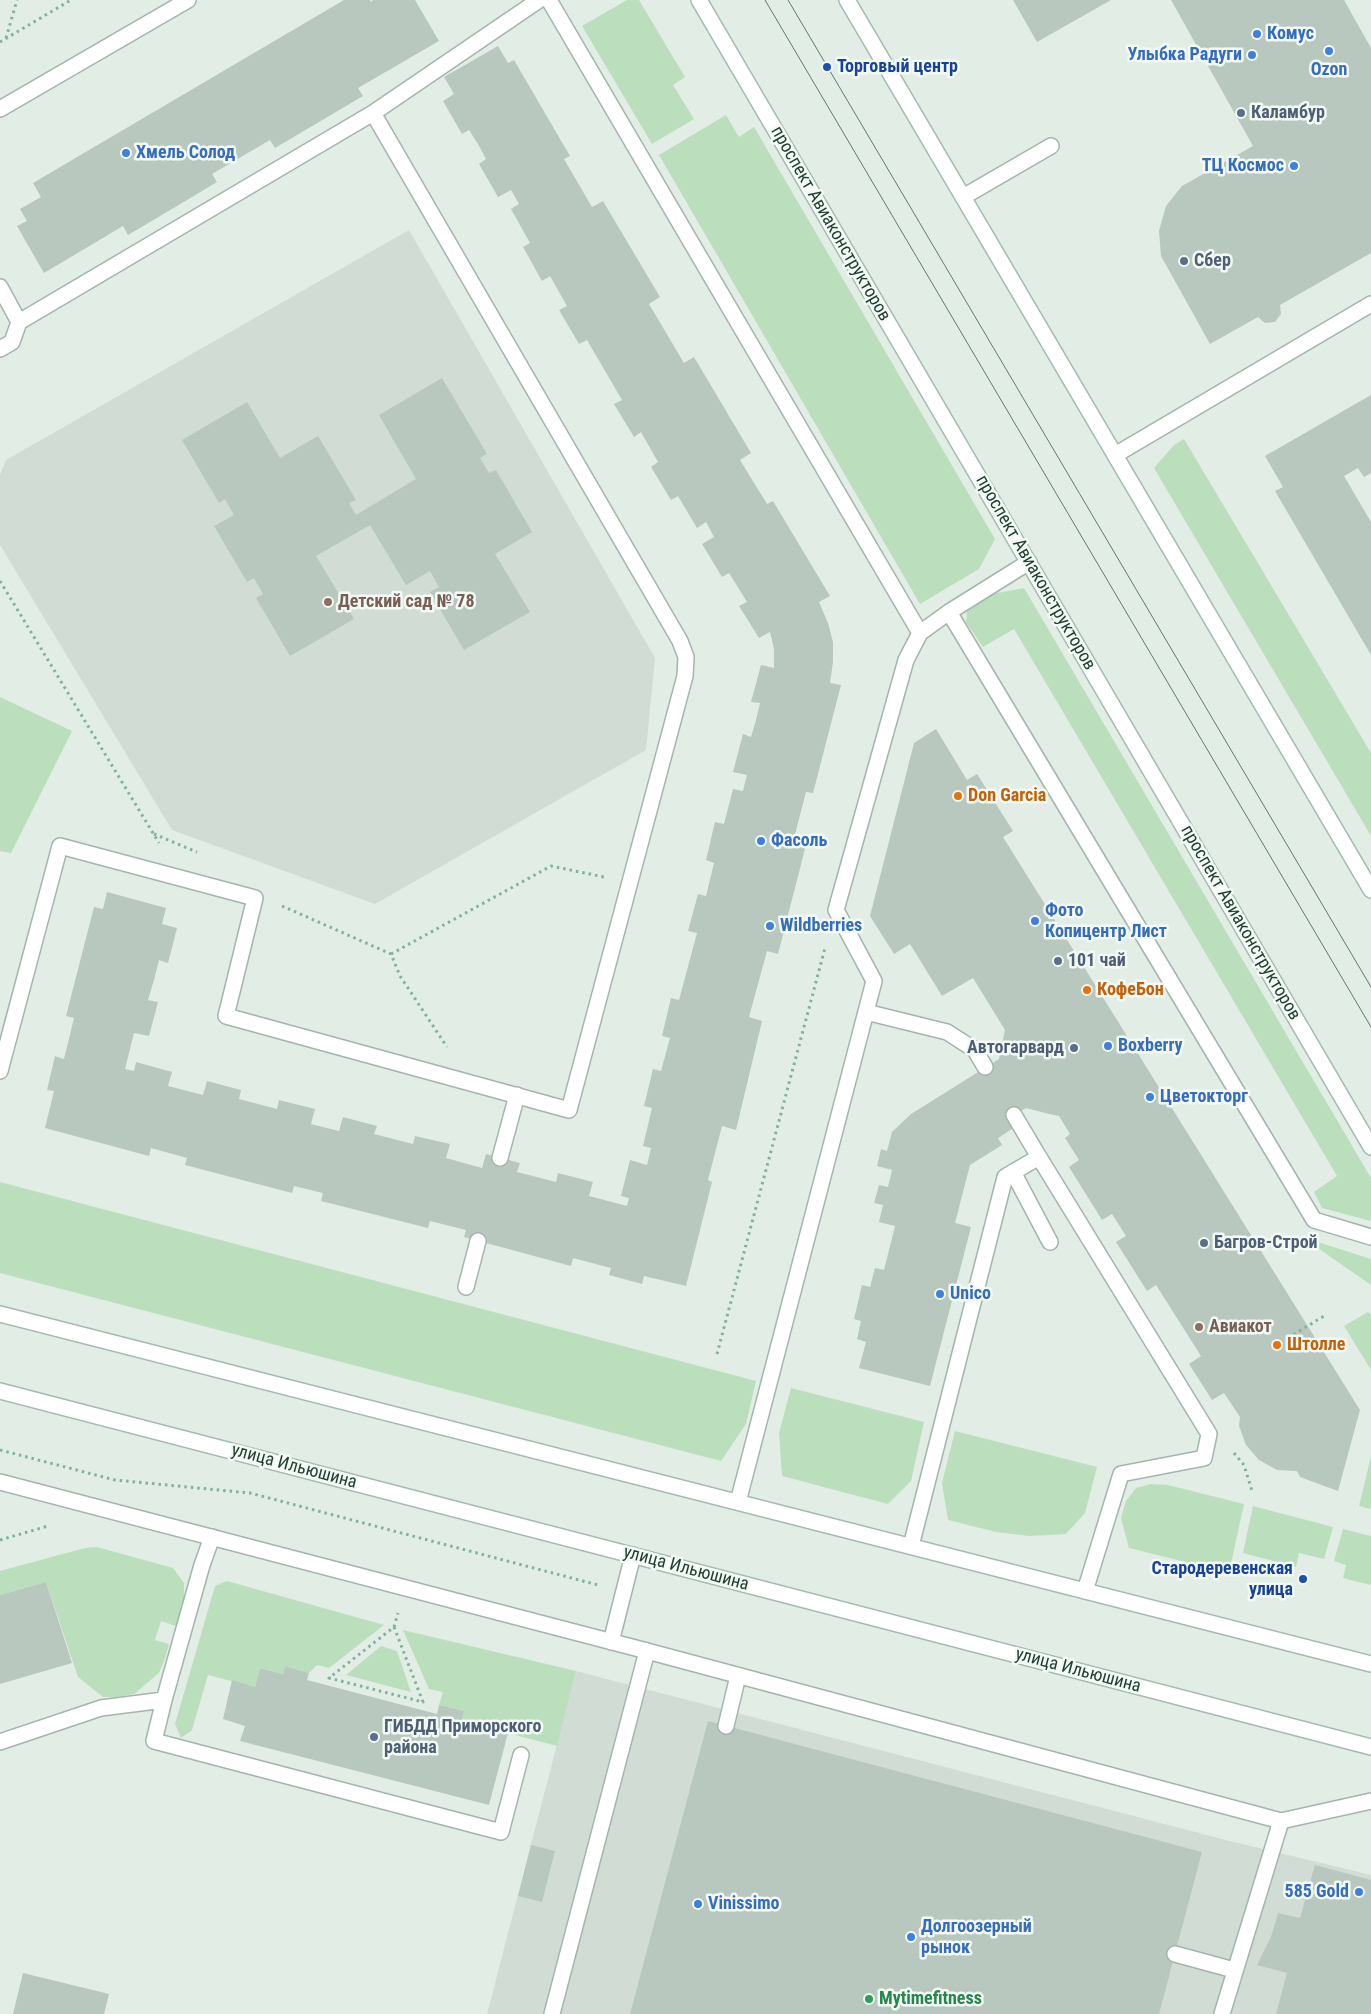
<!DOCTYPE html>
<meta charset="utf-8">
<style>
body{margin:0}
canvas{display:block;background:#e2ede6}
</style>
<canvas width="1371" height="2014"></canvas>
<script>
const ctx = document.querySelector('canvas').getContext('2d');
ctx.lineJoin = 'round';
function fillPath(path, color) { ctx.fillStyle = color; ctx.fill(path, 'evenodd'); }
const poly = rows => new Path2D(rows.map(r => 'M' + r).join(''));
function stroke(path, color, width, dash) { ctx.strokeStyle = color; ctx.lineWidth = width; ctx.lineCap = dash ? 'butt' : 'round'; ctx.setLineDash(dash || []); ctx.stroke(path); }
function write(font, color, halo, rows, align = 'center') {
  ctx.font = font + ' "Roboto Condensed",sans-serif'; ctx.lineWidth = 5; ctx.setLineDash([]); ctx.textBaseline = 'middle'; ctx.strokeStyle = halo; ctx.fillStyle = color; for (const [text, x, y, turn = 0] of rows) {
    ctx.save(); ctx.translate(x, y); ctx.rotate((+turn || 0) * Math.PI / 180); ctx.textAlign = isNaN(turn) ? turn : align; if (halo) ctx.strokeText(text, 0, 0); ctx.fillText(text, 0, 0); ctx.restore();
  }
}
fillPath(poly([
 [409,230,655,658,646,750,375,904,172,830,0,545,0,475,6,460],
 [576,1671,1226,1840,1371,1875,1371,2014,487,2014]
]), '#d1ddd4');
fillPath(poly([
 [627,0,639,0,685,77,673,85,694,119,652,144,582,26],
 [726,115,739,137,754,127,995,539,979,569,920,604,659,155],
 [1184,439,1371,753,1371,836,1154,468,1174,445],
 [1024,588,1371,1178,1371,1221,1322,1208,1314,1192,1337,1176,1014,629,983,647,966,622,967,611,992,594],
 [0,697,72,731,11,853,0,851],
 [0,1182,756,1381,746,1424,721,1461,0,1273],
 [1302,1237,1371,1259,1371,1285],
 [1368,1312,1371,1314,1371,1370,1344,1326],
 [791,1388,924,1422,911,1481,888,1504,782,1476,779,1433],
 [955,1431,1097,1467,1085,1513,1066,1534,1030,1536,996,1532,948,1520,942,1483],
 [1371,1456,1371,1509,1359,1506],
 [1151,1484,1168,1485,1244,1504,1229,1573,1129,1548,1121,1518,1126,1501,1136,1488],
 [1253,1506,1333,1527,1324,1559,1299,1553,1296,1567,1243,1553],
 [1343,1529,1371,1536,1371,1585,1343,1578,1346,1565,1334,1561],
 [97,1547,173,1568,184,1583,184,1598,176,1626,161,1621,155,1640,169,1644,165,1658,159,1673,134,1694,117,1697,103,1697,78,1677,46,1582,0,1595,0,1571,85,1548],
 [227,1581,384,1625,329,1668,317,1665,309,1673,285,1666,283,1674,260,1668,255,1687,208,1675,192,1730,181,1738,175,1724,215,1586],
 [403,1630,576,1671,557,1746,461,1721,463,1711,439,1705,443,1692,429,1689],
 [381,1646,397,1651,411,1692,346,1675]
]), '#bbdfbc');
fillPath(poly([
 [344,0,370,0,371,2,373,0,415,0,439,41,358,88,363,96,275,148,270,140,212,174,217,182,172,209,128,235,123,226,44,273,17,226,27,221,20,209,41,197,33,183],
 [1013,0,1111,0,1037,42],
 [1171,0,1344,0,1371,48,1371,253,1280,305,1281,314,1275,322,1265,323,1258,317,1210,344,1161,256,1159,231,1166,206,1182,186,1253,146],
 [498,46,508,63,514,60,570,156,564,159,592,207,603,201,660,297,649,304,684,363,694,357,751,453,740,460,767,504,773,501,830,596,819,602,828,623,833,642,833,662,830,683,841,685,813,793,806,792,793,842,806,845,778,954,767,951,749,1017,762,1021,736,1130,722,1126,708,1180,712,1182,686,1286,644,1276,642,1284,609,1275,611,1268,573,1258,571,1266,464,1237,466,1230,430,1221,428,1228,321,1201,323,1193,294,1186,292,1193,185,1165,187,1158,151,1148,149,1156,45,1128,54,1091,47,1090,55,1056,64,1059,74,1018,66,1016,94,907,103,909,107,892,166,908,162,924,177,928,168,963,159,960,154,980,148,1000,158,1002,149,1036,134,1033,125,1069,134,1071,136,1062,172,1072,168,1086,203,1095,207,1081,241,1090,239,1099,277,1109,279,1100,315,1109,311,1124,339,1131,343,1117,377,1126,374,1134,413,1144,415,1136,450,1144,446,1158,482,1168,486,1154,520,1163,517,1172,556,1182,558,1173,593,1182,589,1196,627,1206,629,1198,621,1196,630,1160,647,1165,651,1148,643,1146,652,1108,644,1106,653,1069,661,1071,670,1038,662,1036,671,998,679,1000,697,933,688,931,698,894,706,896,714,863,706,860,715,822,724,824,733,789,743,791,747,775,733,772,743,734,751,737,756,720,760,703,751,702,761,665,774,668,774,649,770,632,759,638,739,606,747,602,729,573,722,577,702,544,714,537,706,522,697,528,678,496,671,500,651,467,658,462,641,432,634,437,614,404,622,400,587,340,579,344,559,310,567,306,550,276,542,281,523,247,530,243,511,209,519,204,511,190,498,197,479,164,486,159,478,144,469,130,462,134,443,101,454,94,444,77],
 [442,378,487,454,480,458,489,473,496,470,532,532,495,554,530,612,464,650,430,592,439,587,430,571,406,585,370,525,316,556,354,619,290,656,256,598,263,594,254,578,247,582,214,526,234,515,225,499,219,503,182,440,247,402,280,458,318,436,356,500,349,503,356,515,416,479,379,415],
 [1371,395,1371,473,1364,477,1358,468,1344,476,1371,522,1371,655,1275,491,1283,487,1265,456],
 [936,729,967,780,977,774,1013,831,1003,837,1360,1410,1338,1491,1300,1477,1297,1471,1277,1470,1259,1460,1246,1445,1239,1426,1240,1417,1224,1393,1212,1400,1189,1364,1201,1356,1156,1285,1147,1291,1116,1242,1126,1236,1112,1214,1102,1220,1069,1167,1079,1160,1065,1138,1070,1134,1059,1116,1049,1114,1026,1108,1014,1115,1007,1120,1012,1129,998,1138,1002,1145,970,1165,955,1223,971,1227,930,1386,859,1368,866,1342,857,1339,861,1321,854,1319,862,1285,870,1287,875,1268,884,1270,895,1226,879,1222,883,1205,874,1203,879,1185,888,1187,892,1170,877,1166,881,1149,887,1151,892,1132,911,1114,999,1059,1005,1030,973,978,942,996,910,944,894,954,870,916,914,743],
 [46,1582,72,1663,0,1684,0,1595],
 [285,1666,309,1673,307,1680,437,1714,439,1705,464,1711,461,1721,508,1733,489,1805,240,1741,245,1726,223,1719,232,1680,255,1687,260,1668,283,1674],
 [708,1721,1202,1852,1159,2014,630,2014],
 [531,1845,555,1851,542,1902,518,1896],
 [1315,1865,1371,1880,1371,2014,1276,2014,1287,1973,1257,1965,1271,1937,1278,1913,1300,1918],
 [23,1973,109,1994,104,2014,13,2014]
]), '#b8c8be');
const lane = poly([
 [549,0,920,633,906,660,836,910,874,981,738,1502],
 [0,109,188,0],
 [373,113,539,0],
 [963,197,1051,146],
 [0,287,19,322,373,113,680,641,686,657,685,676,569,1110,226,1016,255,898,60,846,0,1071],
 [0,349,12,342,19,322],
 [1115,455,1371,304],
 [949,612,1314,1220,1371,1237],
 [920,633,949,612,1029,562],
 [866,1012,947,1032,975,1050,985,1067],
 [1014,1115,1039,1157],
 [500,1158,517,1095],
 [1013,1172,1050,1242],
 [466,1287,478,1241],
 [911,1546,1005,1177,1039,1157,1209,1434,1204,1458,1121,1474,1085,1591],
 [164,1700,154,1741,501,1832,521,1755],
 [726,1726,738,1676],
 [0,1742,101,1708,164,1700,202,1565,212,1537],
 [1175,1954,1234,1970],
 [552,2014,647,1651],
 [1222,2014,1281,1821]
]);
const street = poly([
 [0,1482,647,1651,1281,1821,1371,1801],
 [611,1642,633,1555]
]);
const secondary = poly([
 [699,0,1371,1147],
 [847,0,1371,890],
 [0,1314,1371,1664],
 [0,1391,1371,1747]
]);
stroke(lane, '#a4b5ac', 18);
stroke(street, '#a4b5ac', 18);
stroke(secondary, '#a3bcae', 18);
stroke(poly([
 [6,38,17,0],
 [0,42,71,0],
 [0,581,159,843],
 [154,834,197,852],
 [282,906,391,954,400,976,447,1047],
 [391,954,551,866,604,877],
 [1288,1338,1324,1316],
 [717,1354,825,948],
 [0,1450,115,1480,250,1493,598,1585],
 [1234,1453,1244,1465,1252,1491],
 [0,1540,48,1526],
 [394,1627,423,1702,329,1678,394,1627],
 [394,1627,398,1613]
]), '#82b297', 3, [2.5, 4]);
stroke(lane, '#fff', 15);
stroke(street, '#fff', 15);
stroke(secondary, '#fff', 15);
stroke(poly([
 [765,0,1371,1027],
 [788,0,1371,987]
]), '#5c7b6b', 1);
for (const [x, y, r, color] of [
 [1257,34,5,"#3f7fe0"],
 [1329,51,5,"#3f7fe0"],
 [1252,55,5,"#3f7fe0"],
 [827,67,5,"#1a4fb4"],
 [1241,113,5,"#5c6f8a"],
 [126,153,5,"#3f7fe0"],
 [1294,166,5,"#3f7fe0"],
 [1184,261,5,"#5c6f8a"],
 [328,602,5,"#8d6e63"],
 [958,796,5,"#e8710a"],
 [761,841,5,"#3f7fe0"],
 [1035,921,5,"#3f7fe0"],
 [770,926,5,"#3f7fe0"],
 [1058,961,5,"#5c6f8a"],
 [1087,990,5,"#e8710a"],
 [1108,1046,5,"#3f7fe0"],
 [1074,1048,5,"#5c6f8a"],
 [1150,1097,5,"#3f7fe0"],
 [1204,1243,5,"#5c6f8a"],
 [940,1294,5,"#3f7fe0"],
 [1199,1327,5,"#8d6e63"],
 [1277,1345,5,"#e8710a"],
 [1303,1579,5,"#1a4fb4"],
 [374,1737,5,"#5c6f8a"],
 [1359,1892,5,"#3f7fe0"],
 [698,1904,5,"#3f7fe0"],
 [911,1937,5,"#3f7fe0"],
 [869,1999,5,"#2e9e5b"]
]) { const dot = new Path2D(); dot.arc(x, y, r, 0, 2 * Math.PI); ctx.fillStyle = color; ctx.fill(dot); stroke(dot, '#f3f9f5', 2); }
write('bold 18px', '#366cbe', '#f3f9f5', [
 ["Комус",1267,34],
 ["Улыбка Радуги",1242,55,"right"],
 ["Ozon",1329,70,"center"],
 ["Хмель Солод",136,153],
 ["ТЦ Космос",1284,166,"right"],
 ["Фасоль",771,841],
 ["Фото",1045,911],
 ["Копицентр Лист",1045,932],
 ["Wildberries",780,926],
 ["Boxberry",1118,1046],
 ["Цветокторг",1160,1097],
 ["Unico",950,1294],
 ["585 Gold",1349,1892,"right"],
 ["Vinissimo",708,1904],
 ["Долгоозерный",921,1927],
 ["рынок",921,1948]
], 'left');
write('bold 18px', '#164399', '#f3f9f5', [
 ["Торговый центр",837,67],
 ["Стародеревенская",1293,1569,"right"],
 ["улица",1293,1590,"right"]
], 'left');
write('bold 18px', '#4e5e75', '#f3f9f5', [
 ["Каламбур",1251,113],
 ["Сбер",1194,261],
 ["101 чай",1068,961],
 ["Автогарвард",1064,1048,"right"],
 ["Багров-Строй",1214,1243],
 ["ГИБДД Приморского",384,1727],
 ["района",384,1748]
], 'left');
write('18px', '#213f30', '#f3f9f5', [
 ["проспект Авиаконструкторов",830,224,60],
 ["проспект Авиаконструкторов",1035,573,60],
 ["проспект Авиаконструкторов",1240,923,60],
 ["улица Ильюшина",294,1467,15],
 ["улица Ильюшина",686,1569,15],
 ["улица Ильюшина",1078,1671,15]
]);
write('bold 18px', '#785e54', '#f3f9f5', [
 ["Детский сад № 78",338,602],
 ["Авиакот",1209,1327]
], 'left');
write('bold 18px', '#c56008', '#f3f9f5', [
 ["Don Garcia",968,796],
 ["КофеБон",1097,990],
 ["Штолле",1287,1345]
], 'left');
write('bold 18px', '#27864d', '#f3f9f5', [
 ["Mytimefitness",879,1999]
], 'left');
</script>
